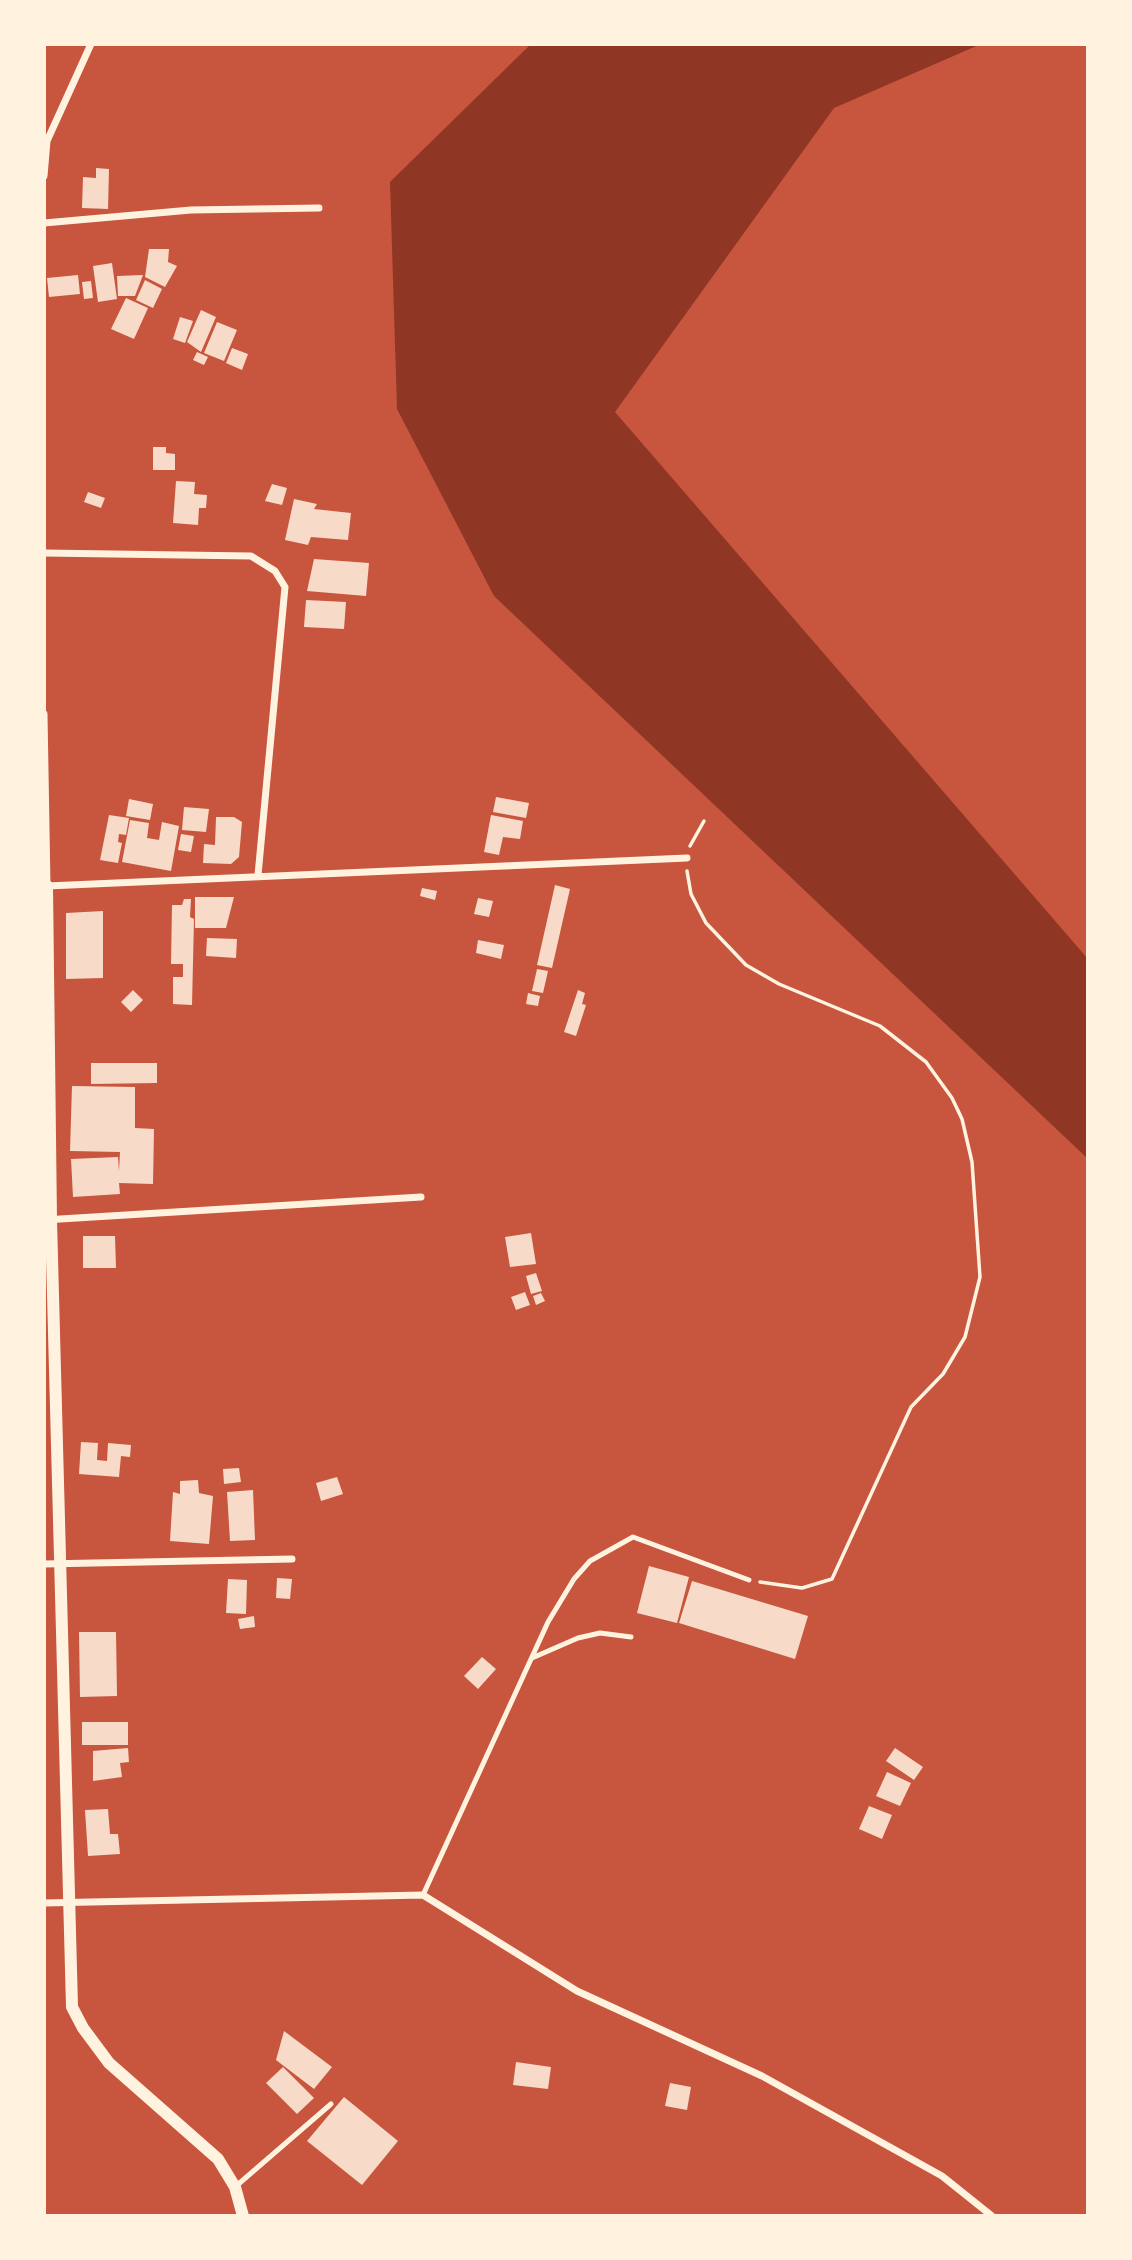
<!DOCTYPE html>
<style>
body{margin:0}
#map{position:relative;width:1132px;height:2260px;overflow:hidden;background:#c8553d;font-family:"DejaVu Sans",sans-serif}
canvas{display:block}
.frame{position:absolute;inset:0;border:46px solid #fff3e0;pointer-events:none}
</style>
<div id="map">
<canvas width="1132" height="2260"></canvas>
<div class="frame"></div>
</div>
<script>
const ctx = document.querySelector('canvas').getContext('2d');
ctx.lineJoin = 'round';
function fillPath(path, color) { ctx.fillStyle = color; ctx.fill(path, 'evenodd'); }
const poly = rows => new Path2D(rows.map(r => 'M' + r).join(''));
function stroke(path, color, width, dash) { ctx.strokeStyle = color; ctx.lineWidth = width; ctx.lineCap = dash ? 'butt' : 'round'; ctx.setLineDash(dash || []); ctx.stroke(path); }
fillPath(poly([
 [531,44,981,44,834,108,615,412,1088,959,1088,1159,494,596,397,409,390,182]
]), '#8f3625');
fillPath(poly([
 [96,168,109,169,108,209,82,208,83,177,96,178],
 [149,249,169,249,168,262,177,266,165,287,145,277],
 [112,263,117,299,98,302,93,266],
 [78,275,80,294,49,297,47,278],
 [143,275,135,296,118,296,117,276],
 [145,280,162,289,153,308,136,300],
 [91,281,93,298,84,299,82,282],
 [126,298,148,308,134,339,111,329],
 [201,310,216,317,201,352,187,342],
 [180,317,193,321,185,343,173,339],
 [217,322,237,330,224,361,204,353],
 [232,348,248,354,242,370,226,363],
 [197,352,208,357,204,365,193,360],
 [153,447,166,447,166,453,175,454,175,470,153,470],
 [176,481,195,482,194,494,207,495,206,508,199,508,198,525,173,523],
 [272,484,287,488,282,505,265,501],
 [88,492,105,498,101,508,84,502],
 [294,499,317,504,314,509,351,513,348,540,311,537,308,545,285,540],
 [314,559,369,563,366,596,307,591],
 [306,600,346,602,344,629,304,627],
 [496,797,529,803,526,818,493,812],
 [129,799,153,804,150,820,126,816],
 [184,807,209,809,206,832,182,830],
 [109,815,129,818,126,835,119,834,118,842,122,843,118,863,100,860],
 [491,815,523,821,520,839,503,837,499,855,484,852],
 [216,817,234,817,242,822,239,857,231,864,203,863,204,844,215,845],
 [130,820,149,823,147,838,159,840,162,822,179,826,171,871,122,862],
 [181,834,194,836,191,852,178,850],
 [555,885,570,889,552,968,537,965],
 [422,888,437,891,435,900,420,896],
 [195,897,234,897,226,928,195,928],
 [478,898,493,901,489,917,474,914],
 [184,899,191,899,190,917,194,919,192,1005,173,1004,173,977,183,977,183,964,171,964,172,905,182,905],
 [103,911,103,978,66,979,66,913],
 [207,938,237,939,236,958,206,956],
 [478,940,504,945,501,959,476,953],
 [537,969,548,971,543,993,532,991],
 [133,990,143,1000,131,1012,121,1002],
 [578,990,585,993,582,1004,586,1005,576,1036,564,1032],
 [528,993,540,996,538,1006,526,1004],
 [91,1063,157,1063,157,1083,91,1084],
 [72,1086,135,1087,135,1128,154,1129,153,1184,119,1183,120,1194,73,1197,71,1159,118,1157,119,1171,120,1152,70,1151],
 [531,1233,536,1264,510,1267,505,1237],
 [83,1236,115,1236,116,1268,83,1268],
 [536,1273,542,1291,531,1294,526,1276],
 [525,1292,530,1305,516,1310,511,1297],
 [541,1293,545,1301,536,1305,533,1296],
 [81,1442,98,1443,97,1460,107,1461,108,1443,131,1445,130,1457,121,1456,119,1477,79,1474],
 [239,1468,241,1482,224,1484,223,1469],
 [337,1477,343,1494,321,1501,316,1483],
 [198,1480,199,1493,213,1496,209,1544,170,1541,173,1492,180,1494,180,1481],
 [253,1490,255,1540,230,1541,227,1492],
 [649,1566,689,1577,677,1623,637,1613],
 [277,1578,292,1579,290,1599,276,1598],
 [228,1579,247,1580,246,1614,226,1613],
 [692,1581,808,1616,795,1659,679,1623],
 [254,1616,255,1627,240,1629,238,1619],
 [79,1632,116,1632,117,1696,80,1697],
 [482,1657,496,1669,478,1689,464,1676],
 [82,1722,128,1722,128,1745,82,1745],
 [128,1748,129,1762,120,1763,122,1777,93,1781,93,1751],
 [895,1748,923,1767,914,1780,886,1761],
 [887,1772,911,1783,900,1806,876,1796],
 [869,1806,892,1815,882,1839,859,1829],
 [108,1809,110,1834,118,1834,120,1854,88,1856,85,1810],
 [284,2031,332,2067,314,2089,276,2060],
 [516,2062,551,2067,548,2089,513,2085],
 [283,2067,314,2098,297,2114,266,2083],
 [670,2083,691,2087,687,2110,665,2106],
 [344,2097,398,2141,362,2185,307,2141]
]), '#f7dbc8');
stroke(poly([
 [690,846,704,821],
 [687,871,691,894,706,923,746,965,779,984,880,1026,926,1062,952,1098,962,1119,972,1162,980,1277,965,1337,943,1374,911,1407,832,1579,802,1588,760,1582]
]), '#fff3e0', 3.5);
stroke(poly([
 [532,1658,578,1638,600,1633,631,1637],
 [423,1895,548,1622,574,1579,590,1561,633,1537,749,1580],
 [235,2187,331,2104]
]), '#fff3e0', 5);
stroke(poly([
 [44,176,47,141,91,44],
 [44,223,191,210,319,208],
 [44,553,251,556,275,571,285,587,258,875],
 [44,714,47,886,687,858],
 [44,1220,421,1197],
 [44,1564,292,1559],
 [44,1903,423,1895,577,1991,762,2076,942,2176,992,2216]
]), '#fff3e0', 7);
stroke(poly([
 [44,886,47,886,51,1220,72,2007,83,2028,109,2063,218,2159,235,2187,243,2216]
]), '#fff3e0', 12);
</script>
